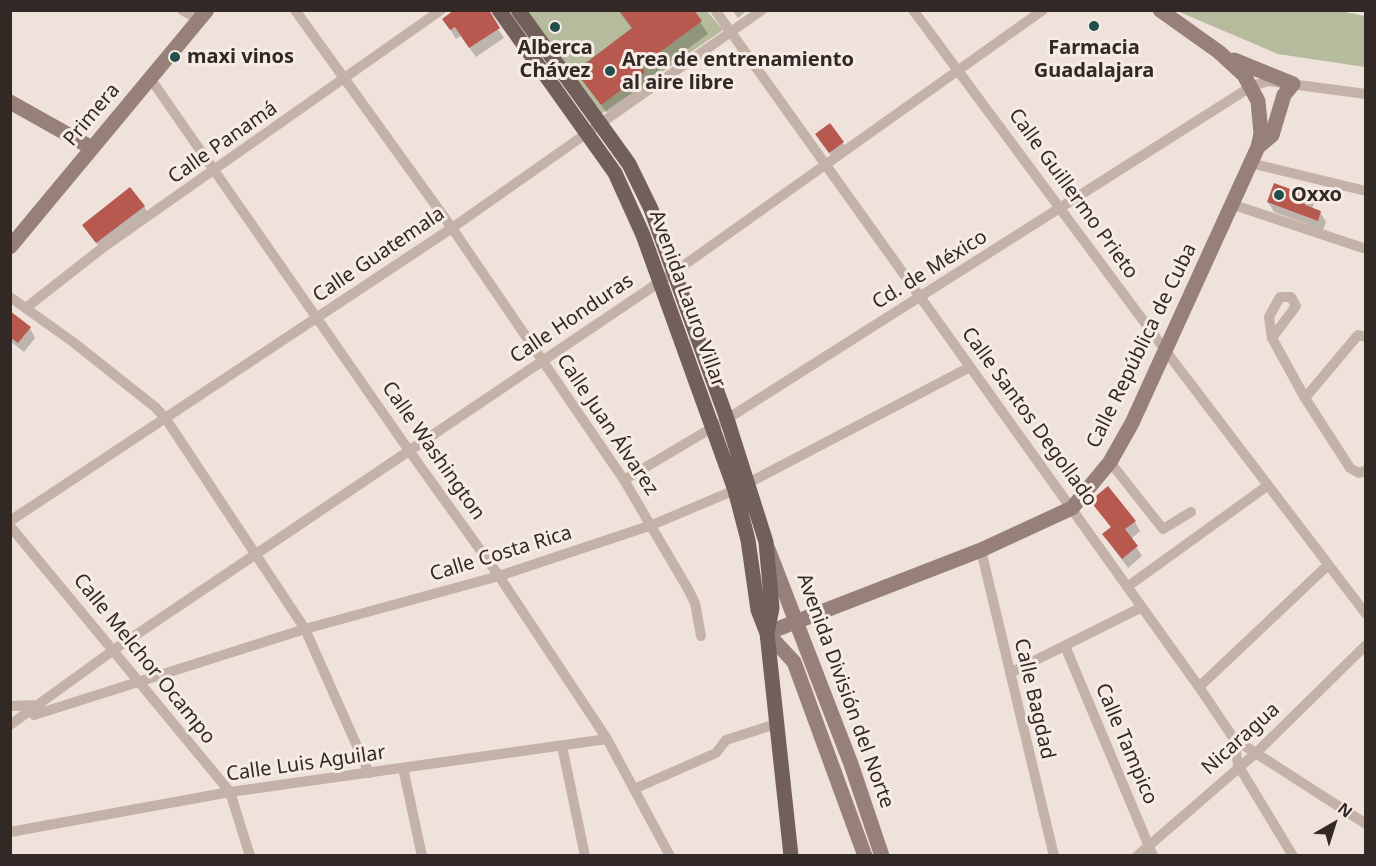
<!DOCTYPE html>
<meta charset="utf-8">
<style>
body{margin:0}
#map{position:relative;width:1376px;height:866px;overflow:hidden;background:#eee2da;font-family:"Noto Sans",sans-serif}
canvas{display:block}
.frame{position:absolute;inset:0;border:12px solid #322927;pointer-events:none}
.north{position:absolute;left:1304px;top:794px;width:60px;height:60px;-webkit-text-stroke:4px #f6ece5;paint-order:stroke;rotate:39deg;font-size:16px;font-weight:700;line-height:24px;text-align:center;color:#322927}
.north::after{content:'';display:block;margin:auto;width:21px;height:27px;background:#322927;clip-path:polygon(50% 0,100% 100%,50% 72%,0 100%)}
</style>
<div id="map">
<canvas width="1376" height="866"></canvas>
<div class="frame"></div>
<div class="north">N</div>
</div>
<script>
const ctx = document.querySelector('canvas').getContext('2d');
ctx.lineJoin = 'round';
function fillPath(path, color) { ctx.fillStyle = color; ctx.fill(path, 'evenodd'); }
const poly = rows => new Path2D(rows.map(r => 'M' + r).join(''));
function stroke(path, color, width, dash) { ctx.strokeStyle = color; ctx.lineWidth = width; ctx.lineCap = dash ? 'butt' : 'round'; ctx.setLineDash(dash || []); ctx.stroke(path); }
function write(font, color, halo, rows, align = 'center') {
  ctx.font = font + ' "Noto Sans",sans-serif'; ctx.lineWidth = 6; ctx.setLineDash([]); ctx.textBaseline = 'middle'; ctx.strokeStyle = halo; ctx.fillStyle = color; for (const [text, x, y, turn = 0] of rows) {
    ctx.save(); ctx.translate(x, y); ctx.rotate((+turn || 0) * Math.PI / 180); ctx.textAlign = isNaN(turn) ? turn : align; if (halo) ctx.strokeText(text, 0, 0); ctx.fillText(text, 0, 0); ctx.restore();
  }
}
fillPath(poly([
 [1335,10,1365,16,1365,67,1278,54,1177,11],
 [526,11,707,11,723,30,600,115]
]), '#b5bb9c');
fillPath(poly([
 [618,10,692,10,708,34,647,79,651,85,609,116,577,71,633,30],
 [732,10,748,10,738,18],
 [444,19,498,29,504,38,476,57,461,36,456,39],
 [820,141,842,142,846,148,833,158],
 [1309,192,1315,201,1312,209,1320,212,1326,222,1323,230,1274,212,1268,202],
 [144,206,149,216,103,252,84,226],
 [10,313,30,328,35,338,24,352,10,341],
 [1092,501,1135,522,1140,531,1131,539,1142,556,1128,568,1104,535,1112,529]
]), '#0003');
fillPath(poly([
 [454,10,489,10,500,28,469,48,455,27,450,30,442,19],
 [619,10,694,10,702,21,641,66,645,72,601,105,575,71,632,28],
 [830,123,844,142,829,153,815,134],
 [1274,183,1298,192,1300,187,1310,190,1305,205,1321,211,1318,221,1267,202],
 [130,187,145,206,96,243,82,225],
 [10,311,31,327,18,343,10,337],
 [1108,486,1136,521,1125,529,1138,546,1122,559,1102,534,1111,527,1090,501]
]), '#b7594f');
stroke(poly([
 [182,10,199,20],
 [295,10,452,228,624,480,688,589,695,603,701,636],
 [715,10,1199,687,1234,739,1238,765,1293,856],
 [913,10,1165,350,1366,614],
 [150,78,410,452,499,576,607,739,670,856],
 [1250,163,1366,191],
 [1231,204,1366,249],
 [10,297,73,342,155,407,166,419,305,629,369,773],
 [27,307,101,249,441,10],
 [1272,338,1296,306,1291,297,1280,297,1269,317,1272,338,1305,398,1350,468,1359,473,1366,470],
 [1305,398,1358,335,1366,337],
 [1110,462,1163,529,1191,512],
 [624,480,727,419,1252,86,1268,81,1366,94],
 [10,521,452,228,762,10],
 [10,526,230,792,250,856],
 [981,550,1054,856],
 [1127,587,1267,486],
 [1065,646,1153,856],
 [1010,673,1142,607],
 [1199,687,1327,566],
 [10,706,40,705],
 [34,715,305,629,499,576,652,525,735,490,970,367],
 [10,725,115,649,673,273,1043,10],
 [1234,739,1366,824],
 [562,746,585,856],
 [403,768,422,856],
 [634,789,716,753,726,740,776,724],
 [10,832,230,792,607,739],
 [1137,856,1256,753,1366,645]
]), '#c4b1a7', 10);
stroke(poly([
 [1234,60,1293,84,1284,95,1272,135,1258,147],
 [10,102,92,148],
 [10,247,207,10],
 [768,549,851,764,882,856],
 [865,856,794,662,767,633,981,550,1072,508,1110,462,1132,423,1258,147,1261,134,1258,101,1244,75,1219,52,1160,10]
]), '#978079', 15);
stroke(poly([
 [499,10,615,173,643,235,735,490,748,540,758,610,767,633,791,856],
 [518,10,629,164,651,209,727,419,766,542,772,608,767,633]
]), '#725e5a', 15);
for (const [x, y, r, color] of [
 [1094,26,6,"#224e4b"],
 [555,27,6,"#224e4b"],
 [175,57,6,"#224e4b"],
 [610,71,6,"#224e4b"],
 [1279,195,6,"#224e4b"]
]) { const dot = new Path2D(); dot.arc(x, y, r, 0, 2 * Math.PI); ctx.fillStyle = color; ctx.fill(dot); stroke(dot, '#f6ece5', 2); }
write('bold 20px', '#322927', '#f6ece5', [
 ["Alberca",555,48,"center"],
 ["Chávez",555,71,"center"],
 ["Farmacia",1094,48,"center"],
 ["Guadalajara",1094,71,"center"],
 ["maxi vinos",187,57],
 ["Area de entrenamiento",622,60],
 ["al aire libre",622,83],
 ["Oxxo",1291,195]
], 'left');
write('20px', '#322927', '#f6ece5', [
 ["Primera",92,115,-50],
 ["Calle Panamá",223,143,-35],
 ["Calle Guillermo Prieto",1073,194,54],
 ["Calle Guatemala",379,255,-34],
 ["Cd. de México",930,270,-32],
 ["Avenida Lauro Villar",687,299,70],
 ["Calle Honduras",572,319,-34],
 ["Calle República de Cuba",1142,346,-64],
 ["Calle Santos Degollado",1029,417,54],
 ["Calle Juan Álvarez",607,425,56],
 ["Calle Washington",433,451,55],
 ["Calle Costa Rica",501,554,-17],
 ["Calle Melchor Ocampo",144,659,51],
 ["Avenida División del Norte",845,691,70],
 ["Calle Bagdad",1034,699,77],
 ["Nicaragua",1241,739,-42],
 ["Calle Tampico",1126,744,67],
 ["Calle Luis Aguilar",306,764,-8]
]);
</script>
